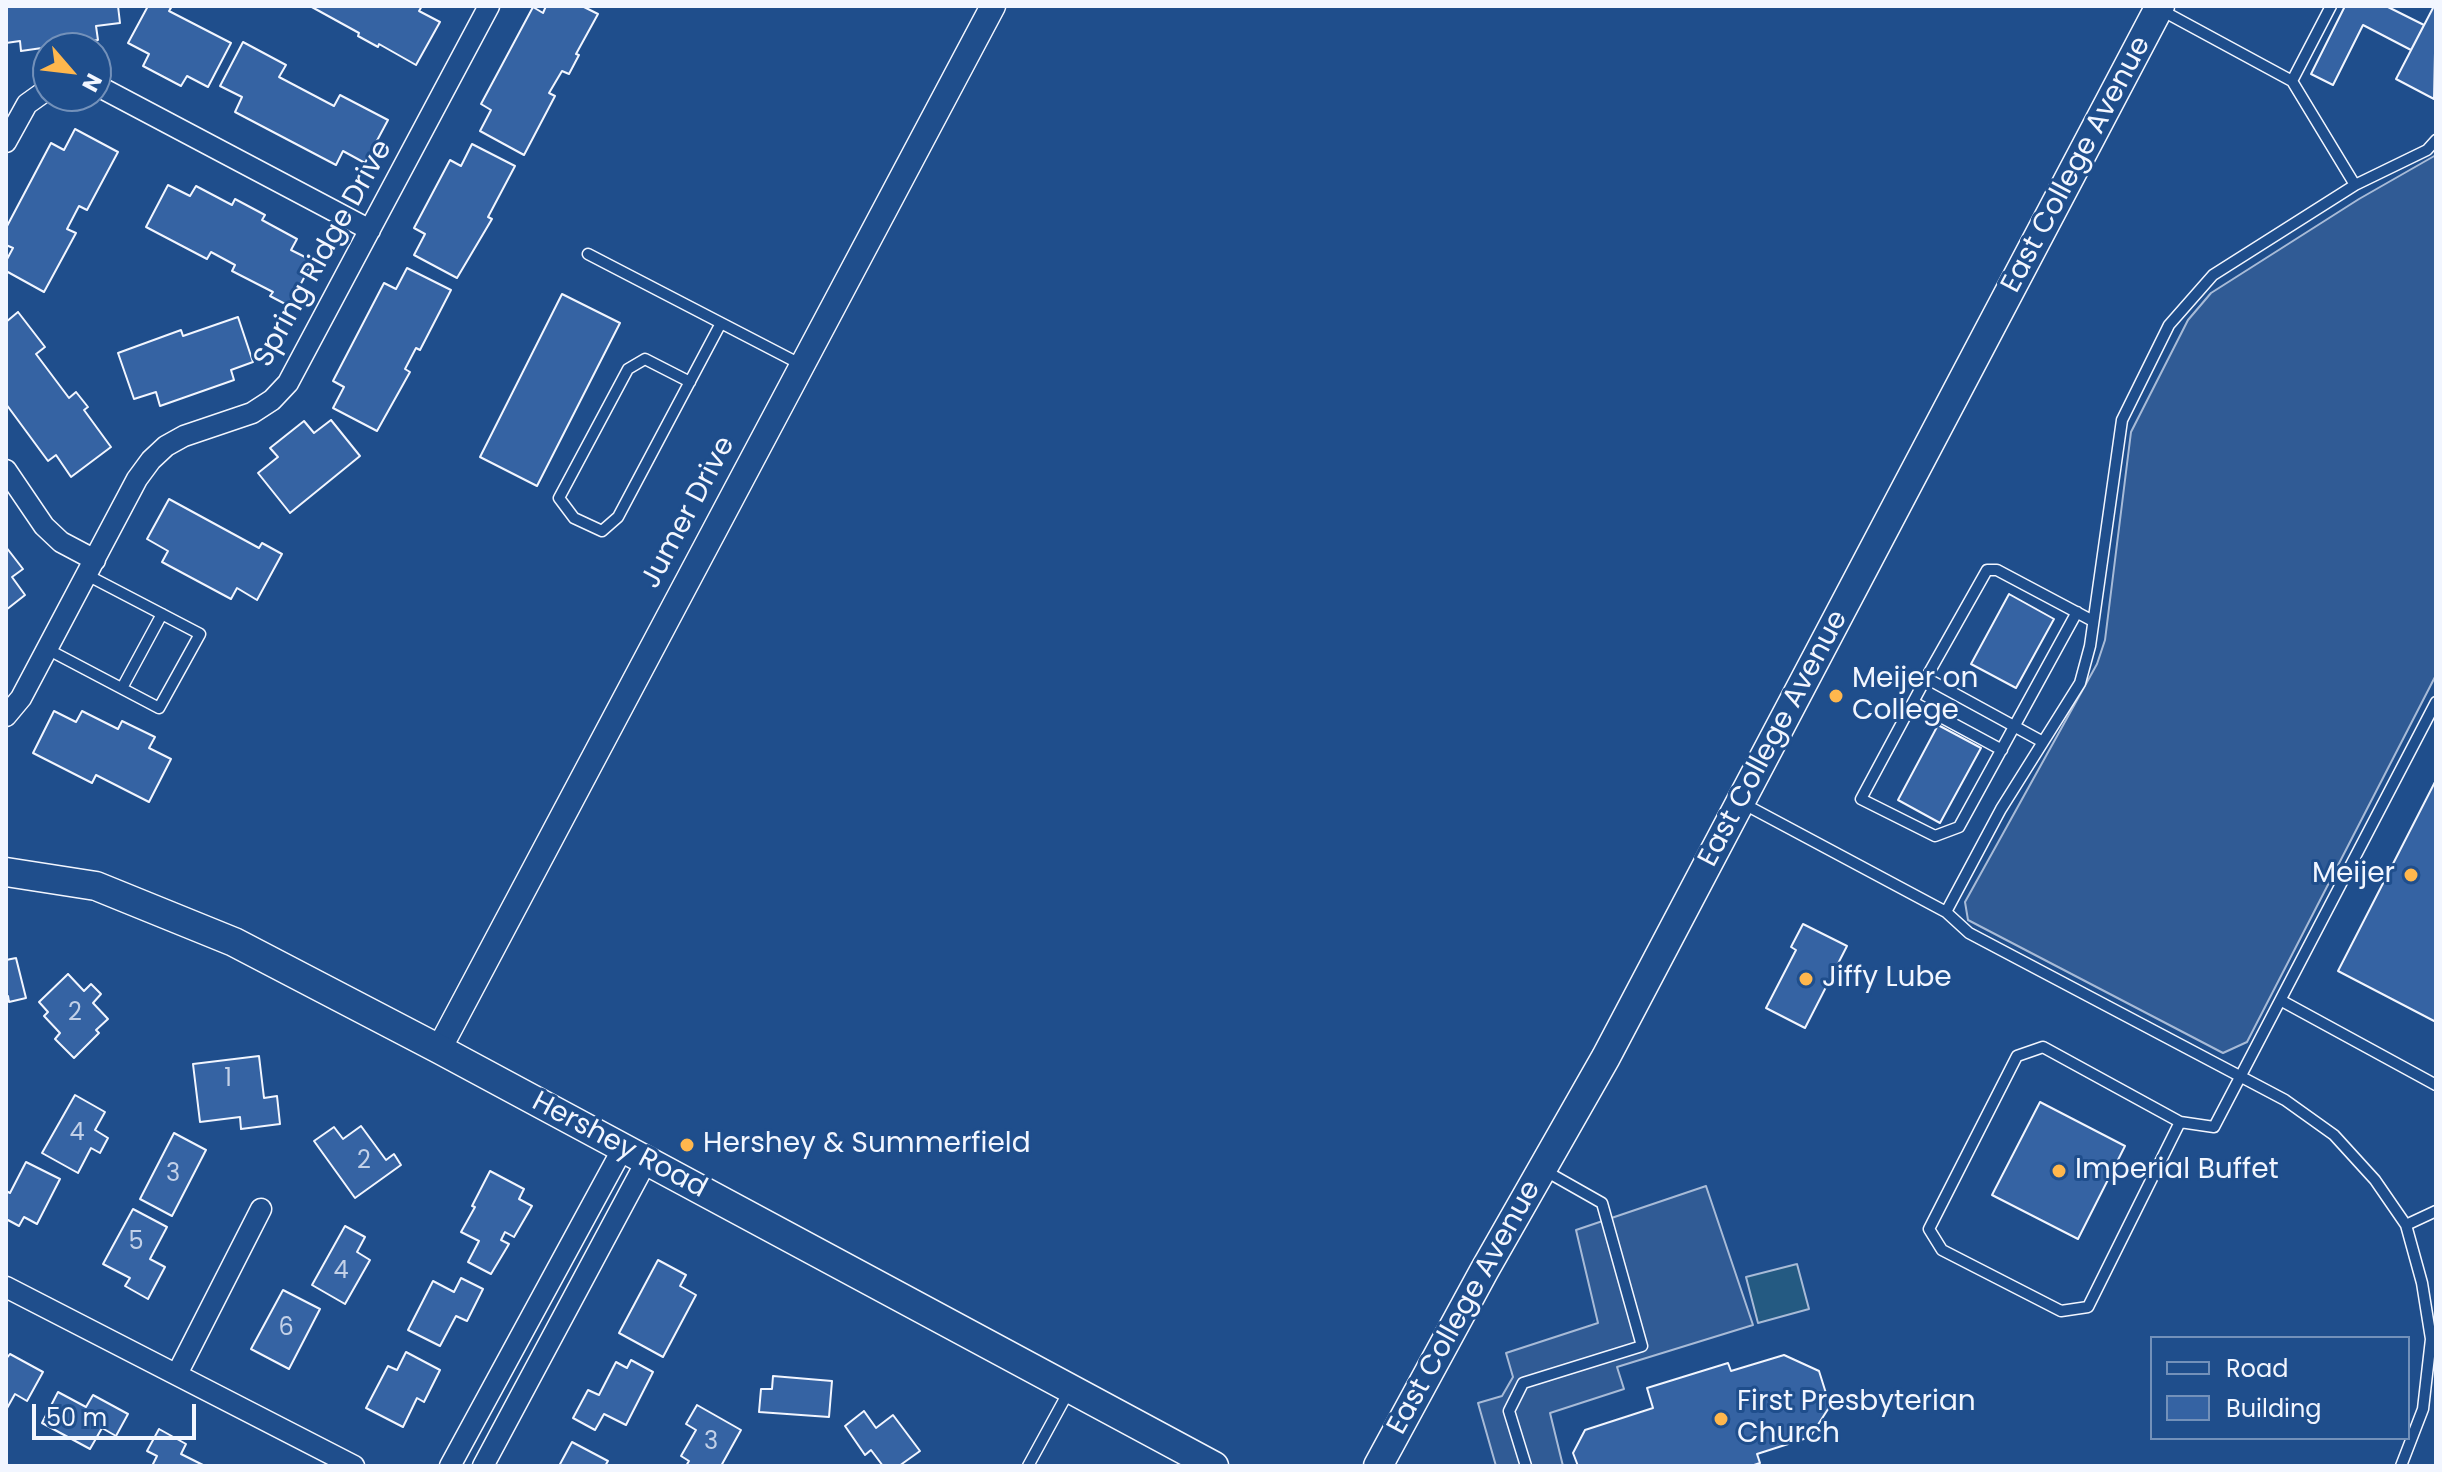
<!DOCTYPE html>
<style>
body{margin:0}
#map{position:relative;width:2442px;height:1472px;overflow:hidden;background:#1f4e8c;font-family:Poppins,sans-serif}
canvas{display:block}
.frame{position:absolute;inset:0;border:8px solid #f2f6ff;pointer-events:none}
.legend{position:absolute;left:2150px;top:1336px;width:260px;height:104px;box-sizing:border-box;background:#1f4e8c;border:2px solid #7391ba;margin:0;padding:10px 14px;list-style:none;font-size:24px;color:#f2f6ff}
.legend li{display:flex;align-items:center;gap:16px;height:40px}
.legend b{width:40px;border:2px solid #7391ba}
.north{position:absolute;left:32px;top:32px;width:80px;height:80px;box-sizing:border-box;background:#1f4e8c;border:2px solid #7391ba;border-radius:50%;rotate:118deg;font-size:22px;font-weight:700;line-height:32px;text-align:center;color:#f2f6ff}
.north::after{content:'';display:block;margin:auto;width:28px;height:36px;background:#ffb74d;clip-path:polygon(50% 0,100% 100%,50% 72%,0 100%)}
.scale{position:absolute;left:32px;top:1404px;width:164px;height:36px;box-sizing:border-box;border:4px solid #f2f6ff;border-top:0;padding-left:10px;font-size:24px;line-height:28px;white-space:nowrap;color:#f2f6ff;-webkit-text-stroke:6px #1f4e8c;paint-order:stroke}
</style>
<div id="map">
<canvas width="2442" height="1472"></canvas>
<div class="frame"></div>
<ul class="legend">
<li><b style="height:10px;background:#1f4e8c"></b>Road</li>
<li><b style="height:22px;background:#3563a3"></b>Building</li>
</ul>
<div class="north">N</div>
<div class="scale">50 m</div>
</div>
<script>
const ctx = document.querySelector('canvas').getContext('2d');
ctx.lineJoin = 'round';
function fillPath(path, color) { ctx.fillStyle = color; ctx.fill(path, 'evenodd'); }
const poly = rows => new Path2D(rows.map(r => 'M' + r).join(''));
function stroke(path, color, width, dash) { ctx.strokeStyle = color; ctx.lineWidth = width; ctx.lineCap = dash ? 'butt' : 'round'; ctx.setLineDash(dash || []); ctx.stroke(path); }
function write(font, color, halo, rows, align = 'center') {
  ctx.font = font + ' Poppins,sans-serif'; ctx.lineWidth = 6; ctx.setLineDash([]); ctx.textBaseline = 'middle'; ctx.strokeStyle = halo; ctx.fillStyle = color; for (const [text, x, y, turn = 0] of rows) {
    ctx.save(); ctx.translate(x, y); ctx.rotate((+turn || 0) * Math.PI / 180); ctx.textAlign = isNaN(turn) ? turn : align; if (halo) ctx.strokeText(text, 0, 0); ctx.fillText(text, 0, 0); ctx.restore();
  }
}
const green = poly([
 [1797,1264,1809,1309,1758,1323,1746,1277,1797,1264]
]);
fillPath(green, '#245a82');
stroke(green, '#a8bbd7', 2);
const parking = poly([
 [2436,155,2436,675,2247,1042,2223,1053,1968,920,1965,902,2097,664,2105,640,2131,432,2188,320,2211,293,2359,199,2436,155],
 [1706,1186,1753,1325,1617,1367,1624,1389,1550,1413,1563,1466,1496,1466,1478,1403,1502,1396,1513,1377,1506,1353,1598,1323,1576,1230,1706,1186]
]);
fillPath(parking, '#305b95');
stroke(parking, '#a8bbd7', 2);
const building = poly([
 [6,6,118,6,120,23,96,26,98,40,21,51,20,41,6,43,6,6],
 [148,6,167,6,171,8,169,11,231,43,208,87,187,76,181,86,143,66,149,54,128,43,148,6],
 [310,6,422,6,419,11,440,22,416,65,379,44,378,47,358,36,359,33,310,6],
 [546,6,582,6,598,14,576,54,579,55,569,74,562,71,549,93,555,96,524,155,480,131,491,110,481,104,533,7,543,13,546,6],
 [2345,6,2386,6,2424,25,2411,50,2363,25,2333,85,2311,74,2345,6],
 [2434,6,2436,6,2434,99,2396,79,2434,6],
 [243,42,286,65,279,77,334,106,340,95,388,120,365,163,343,151,336,165,235,112,242,97,220,86,243,42],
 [75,129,118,152,87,210,79,206,67,229,76,233,44,292,6,271,6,261,13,248,6,245,6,228,51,143,64,150,75,129],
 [472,144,515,166,488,217,492,219,457,278,414,255,425,234,414,228,450,160,461,166,472,144],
 [168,185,190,196,196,186,232,205,235,199,265,215,262,220,297,239,291,250,313,261,289,306,270,296,273,292,232,271,235,265,211,252,207,259,146,227,168,185],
 [407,268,451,290,420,350,416,348,405,369,410,372,377,431,333,408,344,387,333,381,384,283,396,289,407,268],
 [562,294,620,323,537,486,480,457,562,294],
 [18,312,45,347,36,354,69,398,76,392,88,407,84,410,111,447,71,477,56,455,48,461,6,404,6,322,18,312],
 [238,317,253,362,231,370,234,380,160,406,156,392,134,399,118,353,181,330,183,336,238,317],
 [331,420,360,456,290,513,258,473,278,457,270,448,304,421,314,433,331,420],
 [169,499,259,548,262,543,282,554,257,600,237,588,231,599,162,562,168,551,147,539,169,499],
 [6,547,23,569,12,577,25,595,6,610,6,547],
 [2009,594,2054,619,2016,688,1971,664,2009,594],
 [54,711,76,722,82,711,118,729,122,721,155,737,149,748,171,759,149,802,96,775,92,783,33,753,54,711],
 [1938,725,1981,748,1940,823,1898,800,1938,725],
 [2436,780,2436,1022,2338,971,2436,780],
 [1803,924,1847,946,1805,1028,1766,1008,1796,950,1791,947,1803,924],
 [16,958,26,998,9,1002,8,996,6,997,6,960,16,958],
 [68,974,84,991,91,984,101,994,93,1003,108,1019,96,1030,99,1033,74,1058,55,1039,60,1033,44,1016,48,1012,39,1002,68,974],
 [259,1056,264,1098,277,1096,280,1124,241,1129,240,1117,200,1122,193,1064,259,1056],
 [75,1095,105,1112,95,1130,108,1138,100,1153,91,1148,78,1173,42,1153,75,1095],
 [2040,1102,2125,1146,2078,1239,1992,1195,2040,1102],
 [361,1126,386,1160,394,1154,401,1165,355,1198,314,1141,334,1127,343,1139,361,1126],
 [174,1133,206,1150,172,1216,140,1199,174,1133],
 [26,1162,60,1179,37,1224,24,1217,19,1226,6,1219,6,1191,10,1193,26,1162],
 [490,1171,524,1189,519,1199,532,1206,514,1237,505,1232,501,1240,509,1244,491,1274,468,1262,479,1241,461,1232,475,1207,472,1206,490,1171],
 [133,1209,167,1227,150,1259,165,1267,148,1299,125,1286,130,1278,103,1264,133,1209],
 [345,1226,365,1237,357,1252,370,1260,345,1304,312,1285,345,1226],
 [658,1260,686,1275,680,1286,696,1295,663,1357,619,1333,658,1260],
 [461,1278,483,1289,467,1321,456,1316,440,1346,408,1330,433,1281,454,1292,461,1278],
 [283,1290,320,1309,289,1369,251,1349,283,1290],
 [406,1352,440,1370,424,1402,417,1398,403,1427,366,1408,388,1366,397,1370,406,1352],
 [10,1354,43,1372,27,1401,15,1394,6,1410,6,1359,10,1354],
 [1784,1355,1819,1371,1830,1406,1810,1437,1757,1454,1760,1463,1751,1466,1578,1466,1573,1453,1585,1430,1653,1408,1647,1388,1728,1363,1731,1371,1784,1355],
 [631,1360,653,1372,626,1425,604,1414,595,1430,573,1418,588,1390,599,1395,616,1362,627,1368,631,1360],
 [773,1376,832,1381,829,1417,759,1412,761,1389,772,1389,773,1376],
 [58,1392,86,1407,93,1395,128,1414,116,1436,102,1428,90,1449,42,1423,58,1392],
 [697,1405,741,1430,721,1466,686,1466,689,1461,681,1456,696,1430,686,1424,697,1405],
 [864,1411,876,1428,893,1415,920,1451,899,1466,883,1466,871,1450,865,1455,845,1426,864,1411],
 [159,1429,186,1444,181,1454,205,1466,152,1466,157,1456,147,1451,159,1429],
 [572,1442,608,1461,605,1466,559,1466,572,1442]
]);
fillPath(building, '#3563a3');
stroke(building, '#f2f6ff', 2);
const service = poly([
 [2161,10,2292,81,2355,185],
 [2292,81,2331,6],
 [588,254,802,365],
 [690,382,645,359,628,369,559,498,574,518,602,531,618,517,721,323],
 [47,649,159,708,200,634,87,575],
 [1926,678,1861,799,1935,836,1959,827,2077,612],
 [122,688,162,614],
 [1913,702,2002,750],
 [2043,742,1926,678,1987,570,1997,570,2093,621],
 [1744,804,1946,912,1969,933,2285,1100,2334,1135,2375,1180,2406,1225,2422,1283,2431,1339,2423,1409,2401,1466],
 [1946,912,2001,809,2080,683,2090,646,2122,420,2169,325,2213,275,2355,185,2427,150,2436,140],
 [2282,1001,2436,1085],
 [2180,1122,2088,1307,2061,1311,1942,1250,1929,1229,2017,1056,2043,1047,2180,1122,2214,1127,2436,702],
 [2406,1225,2436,1211],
 [1028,1466,1069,1391],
 [1526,1466,1509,1411,1523,1383,1642,1346,1602,1203,1542,1169]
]);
const minor = poly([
 [96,85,370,230],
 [6,142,27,104,48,89],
 [6,470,44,526,61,542,95,560],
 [6,716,21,698,137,479,151,460,166,446,184,436,252,413,272,400,288,383,489,6],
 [6,1287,354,1466],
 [177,1374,261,1209],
 [450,1466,623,1148],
 [483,1466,647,1160]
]);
const tertiary = poly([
 [439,1049,993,6]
]);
const secondary = poly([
 [6,872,96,886,234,942,439,1049,1214,1466],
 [1378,1466,1484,1271,1606,1057,2160,6]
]);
stroke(service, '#f2f6ff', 13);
stroke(minor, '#f2f6ff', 23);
stroke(tertiary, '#f2f6ff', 27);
stroke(secondary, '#f2f6ff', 31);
stroke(service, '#1f4e8c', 10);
stroke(minor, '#1f4e8c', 20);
stroke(tertiary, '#1f4e8c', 24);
stroke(secondary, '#1f4e8c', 28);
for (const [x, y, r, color] of [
 [1836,696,8,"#ffb74d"],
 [2411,875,8,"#ffb74d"],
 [1806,979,8,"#ffb74d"],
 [687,1145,8,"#ffb74d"],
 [2059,1171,8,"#ffb74d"],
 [1721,1419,8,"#ffb74d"]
]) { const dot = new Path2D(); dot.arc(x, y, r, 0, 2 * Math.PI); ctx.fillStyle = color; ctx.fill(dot); stroke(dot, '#1f4e8c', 3); }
write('24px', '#c3d1e8', null, [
 ["2",75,1014],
 ["1",228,1080],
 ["4",77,1134],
 ["2",364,1162],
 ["3",173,1175],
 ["5",136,1243],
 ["4",341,1272],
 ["6",286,1329],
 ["3",711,1443]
]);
write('28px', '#f2f6ff', '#1f4e8c', [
 ["East College Avenue",2077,165,-62],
 ["Spring Ridge Drive",324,254,-61],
 ["Jumer Drive",689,513,-62],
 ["East College Avenue",1774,739,-62],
 ["Hershey Road",619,1146,28],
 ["East College Avenue",1465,1308,-61]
]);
write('28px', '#f2f6ff', '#1f4e8c', [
 ["Meijer on",1852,680],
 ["College",1852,712],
 ["Meijer",2395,875,"right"],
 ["Jiffy Lube",1822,979],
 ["Hershey & Summerfield",703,1145],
 ["Imperial Buffet",2075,1171],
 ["First Presbyterian",1737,1403],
 ["Church",1737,1435]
], 'left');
</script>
